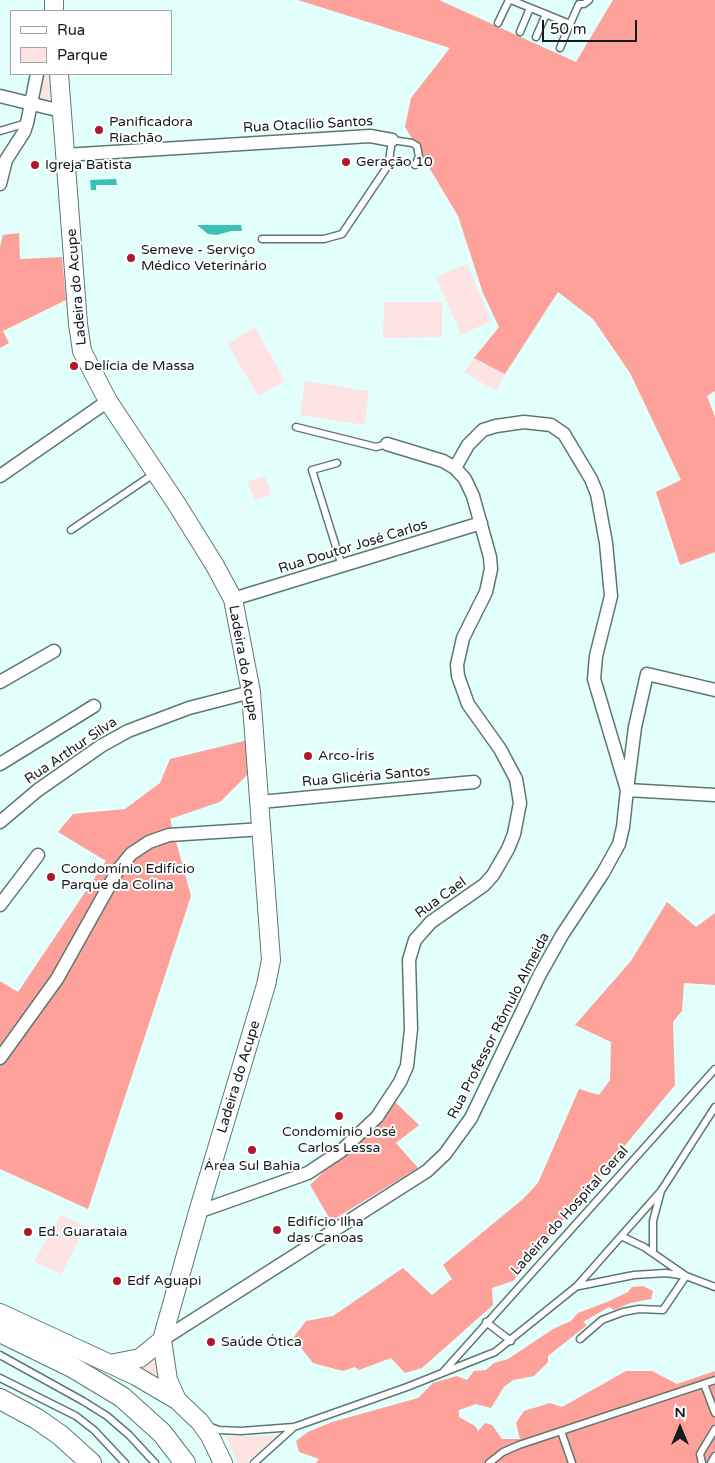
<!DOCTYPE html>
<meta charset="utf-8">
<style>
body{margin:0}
#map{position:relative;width:715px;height:1463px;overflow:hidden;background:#e2fffc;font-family:"Varela Round",sans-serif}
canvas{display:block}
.legend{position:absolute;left:10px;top:10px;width:162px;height:65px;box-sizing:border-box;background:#fff;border:1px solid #a1a5a4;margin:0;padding:6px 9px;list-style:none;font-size:15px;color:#131d1c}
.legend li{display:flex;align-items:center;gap:10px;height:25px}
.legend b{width:25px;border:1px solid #a1a5a4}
.north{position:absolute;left:655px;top:1403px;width:50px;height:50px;-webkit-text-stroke:4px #fff;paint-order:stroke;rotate:0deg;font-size:14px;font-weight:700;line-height:20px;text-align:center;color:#131d1c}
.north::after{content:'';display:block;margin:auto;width:18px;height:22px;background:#131d1c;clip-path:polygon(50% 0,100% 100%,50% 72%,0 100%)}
.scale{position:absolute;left:542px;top:20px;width:95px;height:22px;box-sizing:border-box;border:2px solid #131d1c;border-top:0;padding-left:6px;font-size:15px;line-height:18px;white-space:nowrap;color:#131d1c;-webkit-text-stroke:4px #fff;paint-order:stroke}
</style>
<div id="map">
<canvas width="715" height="1463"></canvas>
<ul class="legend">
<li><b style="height:6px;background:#fff"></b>Rua</li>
<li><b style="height:14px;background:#fde3e1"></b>Parque</li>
</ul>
<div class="north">N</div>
<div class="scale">50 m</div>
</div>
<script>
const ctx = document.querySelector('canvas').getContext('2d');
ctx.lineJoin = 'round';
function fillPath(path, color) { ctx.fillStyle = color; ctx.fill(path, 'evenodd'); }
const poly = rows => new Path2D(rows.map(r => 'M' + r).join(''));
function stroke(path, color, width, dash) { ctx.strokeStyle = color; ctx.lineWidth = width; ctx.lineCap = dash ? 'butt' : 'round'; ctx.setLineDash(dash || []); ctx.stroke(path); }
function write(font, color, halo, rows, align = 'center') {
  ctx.font = font + ' "Varela Round",sans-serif'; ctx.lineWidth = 4; ctx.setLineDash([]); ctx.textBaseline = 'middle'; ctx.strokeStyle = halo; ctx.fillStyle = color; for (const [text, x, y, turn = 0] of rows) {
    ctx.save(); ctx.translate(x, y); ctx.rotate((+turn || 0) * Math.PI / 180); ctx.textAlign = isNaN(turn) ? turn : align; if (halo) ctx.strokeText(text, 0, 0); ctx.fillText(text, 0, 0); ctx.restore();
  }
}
fillPath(poly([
 [41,74,51,74,51,104,35,100],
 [467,264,491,321,461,335,436,277],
 [384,302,442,302,442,337,383,338],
 [255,327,285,381,258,396,228,344],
 [474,358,505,374,496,391,464,372],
 [305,381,369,391,365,425,300,415],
 [265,476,271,495,254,500,248,481],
 [61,1215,86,1227,61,1274,34,1262],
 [160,1350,160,1384,123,1367],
 [226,1436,277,1436,246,1463,237,1463]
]), '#fde3e1');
fillPath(poly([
 [298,0,439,0,576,62,613,0,715,0,715,391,707,396,715,417,715,552,680,565,656,492,681,480,630,373,593,319,558,292,505,374,474,358,499,327,483,293,458,216,405,127,411,98,450,48],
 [19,233,20,259,62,257,66,300,3,331,9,343,0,348,0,247,3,235],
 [248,740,250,772,220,802,170,819,191,896,88,1209,0,1169,0,981,18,992,106,861,58,832,73,814,125,809,160,783,170,759],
 [667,902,696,927,715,913,715,985,684,983,682,1011,673,1022,675,1085,513,1281,492,1288,493,1305,422,1368,405,1373,391,1358,359,1370,355,1367,343,1371,313,1363,293,1338,306,1321,333,1316,403,1268,432,1295,452,1279,443,1265,523,1199,538,1183,579,1089,599,1095,610,1080,611,1042,575,1025,631,961],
 [395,1102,419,1125,396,1143,418,1168,331,1221,310,1185],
 [643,1286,653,1291,651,1299,630,1303,614,1310,609,1307,583,1322,587,1325,548,1356,548,1362,534,1376,513,1380,504,1387,491,1408,476,1404,459,1410,459,1417,475,1426,478,1431,485,1423,492,1425,502,1439,520,1439,516,1423,524,1411,550,1403,562,1407,626,1371,652,1371,677,1384,715,1371,715,1463,316,1463,319,1459,299,1452,296,1441,308,1432,332,1422,418,1398,433,1383,457,1376,467,1380,474,1371,486,1370,494,1363,508,1359,553,1329,571,1321,578,1313,607,1302,628,1292,632,1287]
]), '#ffa19b');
fillPath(poly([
 [116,179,117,185,96,185,96,190,91,190,90,180],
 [197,225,241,225,242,231,231,231,217,235,208,234]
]), '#3bc0b7');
const lane = poly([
 [511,0,570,24,579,4,584,4,589,0],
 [498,23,509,0],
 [520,32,530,8],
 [536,37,546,14],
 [560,48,570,24],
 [0,131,27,123],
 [262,239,324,239,342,234,385,170,389,161,392,140,412,143,417,146,419,157,415,165],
 [296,427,376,447,387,444],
 [337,463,312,470,342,566],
 [71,530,155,473],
 [623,1237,644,1247,686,1276,715,1287],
 [653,1253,653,1221,661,1191,715,1107],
 [579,1286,634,1275,666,1273,686,1276,663,1310,639,1309,623,1312,602,1320,580,1339],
 [486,1322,511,1341],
 [0,1355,83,1401,107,1416,129,1435,155,1463],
 [444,1371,715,1069],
 [0,1378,76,1416,94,1430,125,1463],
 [704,1384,715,1413],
 [208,1426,219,1430,241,1431,294,1427,407,1387,495,1352,577,1286,661,1191],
 [561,1431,572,1463],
 [254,1463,294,1427],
 [489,1463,503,1452,519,1445,715,1380],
 [702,1463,700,1454,715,1429],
 [711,1463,715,1456]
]);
const street = poly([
 [0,96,57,110,61,114],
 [65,155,370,136,392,140],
 [0,184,6,160,24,132,27,123,37,74],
 [387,444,443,461,455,468],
 [0,476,108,401],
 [233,599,481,523],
 [0,682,54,651],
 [715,690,647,674,635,727,627,790,715,795],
 [0,764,94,706],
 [260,802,474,782],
 [0,822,38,790,101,746,128,731,189,708,251,692],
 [0,905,38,855],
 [0,1058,57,979,118,870,131,854,149,842,169,835,263,829],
 [162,1340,427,1171,445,1154,471,1118,539,976,562,935,603,873,619,844,623,827,627,790,594,679,596,656,611,596,606,543,597,494,591,479,564,434,551,425,524,422,496,426,483,430,468,445,455,468,465,479,473,496,490,557,491,569,486,592,463,638,457,665,458,676,468,704,500,749,516,779,520,803,514,834,508,849,493,875,484,885,431,922,415,940,409,960,411,1029,407,1066,400,1082,377,1117,341,1151,308,1173,198,1212]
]);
const secondary = poly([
 [54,0,54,11],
 [59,74,78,324,82,351,108,401,176,503,214,564,233,599,251,692,271,960,266,985,198,1212,162,1340,168,1380,177,1400],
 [0,1313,136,1376,177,1400,200,1422,210,1436,223,1463],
 [110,1364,140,1358,162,1340]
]);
const primary = poly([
 [0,1332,72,1367,122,1397,162,1433,185,1463],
 [0,1399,37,1419,60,1435,91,1463]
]);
stroke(lane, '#5e7774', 9);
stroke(street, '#5e7774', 15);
stroke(secondary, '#5e7774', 20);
stroke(primary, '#5e7774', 22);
stroke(lane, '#fff', 6);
stroke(street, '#fff', 12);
stroke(secondary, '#fff', 18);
stroke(primary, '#fff', 20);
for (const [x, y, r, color] of [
 [99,130,5,"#ac1825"],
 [346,162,5,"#ac1825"],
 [35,165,5,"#ac1825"],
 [131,258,5,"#ac1825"],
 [74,366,5,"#ac1825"],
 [308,756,5,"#ac1825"],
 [51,877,5,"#ac1825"],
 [339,1116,5,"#ac1825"],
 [252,1150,5,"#ac1825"],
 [277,1230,5,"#ac1825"],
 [28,1232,5,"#ac1825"],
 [117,1281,5,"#ac1825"],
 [211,1342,5,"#ac1825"]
]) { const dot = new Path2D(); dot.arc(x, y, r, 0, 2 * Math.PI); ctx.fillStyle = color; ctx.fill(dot); stroke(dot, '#fff', 2); }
write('14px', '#131d1c', '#fff', [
 ["Panificadora",109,122],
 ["Riachão",109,138],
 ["Geração 10",356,162],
 ["Igreja Batista",45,165],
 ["Semeve - Serviço",141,250],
 ["Médico Veterinário",141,266],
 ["Delícia de Massa",84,366],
 ["Arco-Íris",318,756],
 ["Condomínio Edifício",61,869],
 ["Parque da Colina",61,885],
 ["Condomínio José",339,1132,"center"],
 ["Carlos Lessa",339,1148,"center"],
 ["Área Sul Bahia",252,1166,"center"],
 ["Edifício Ilha",287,1222],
 ["das Canoas",287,1238],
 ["Ed. Guarataia",38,1232],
 ["Edf Aguapi",127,1281],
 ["Saúde Ótica",221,1342]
], 'left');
write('14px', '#131d1c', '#fff', [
 ["Rua Otacílio Santos",308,125,-3],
 ["Ladeira do Acupe",77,287,-95],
 ["Rua Doutor José Carlos",353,547,-17],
 ["Ladeira do Acupe",243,663,80],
 ["Rua Arthur Silva",71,751,-34],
 ["Rua Glicéria Santos",366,777,-5],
 ["Rua Cael",441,898,-36],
 ["Rua Professor Rômulo Almeida",499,1026,-63],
 ["Ladeira do Acupe",239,1077,-73],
 ["Ladeira do Hospital Geral",570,1211,-48]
]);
</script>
